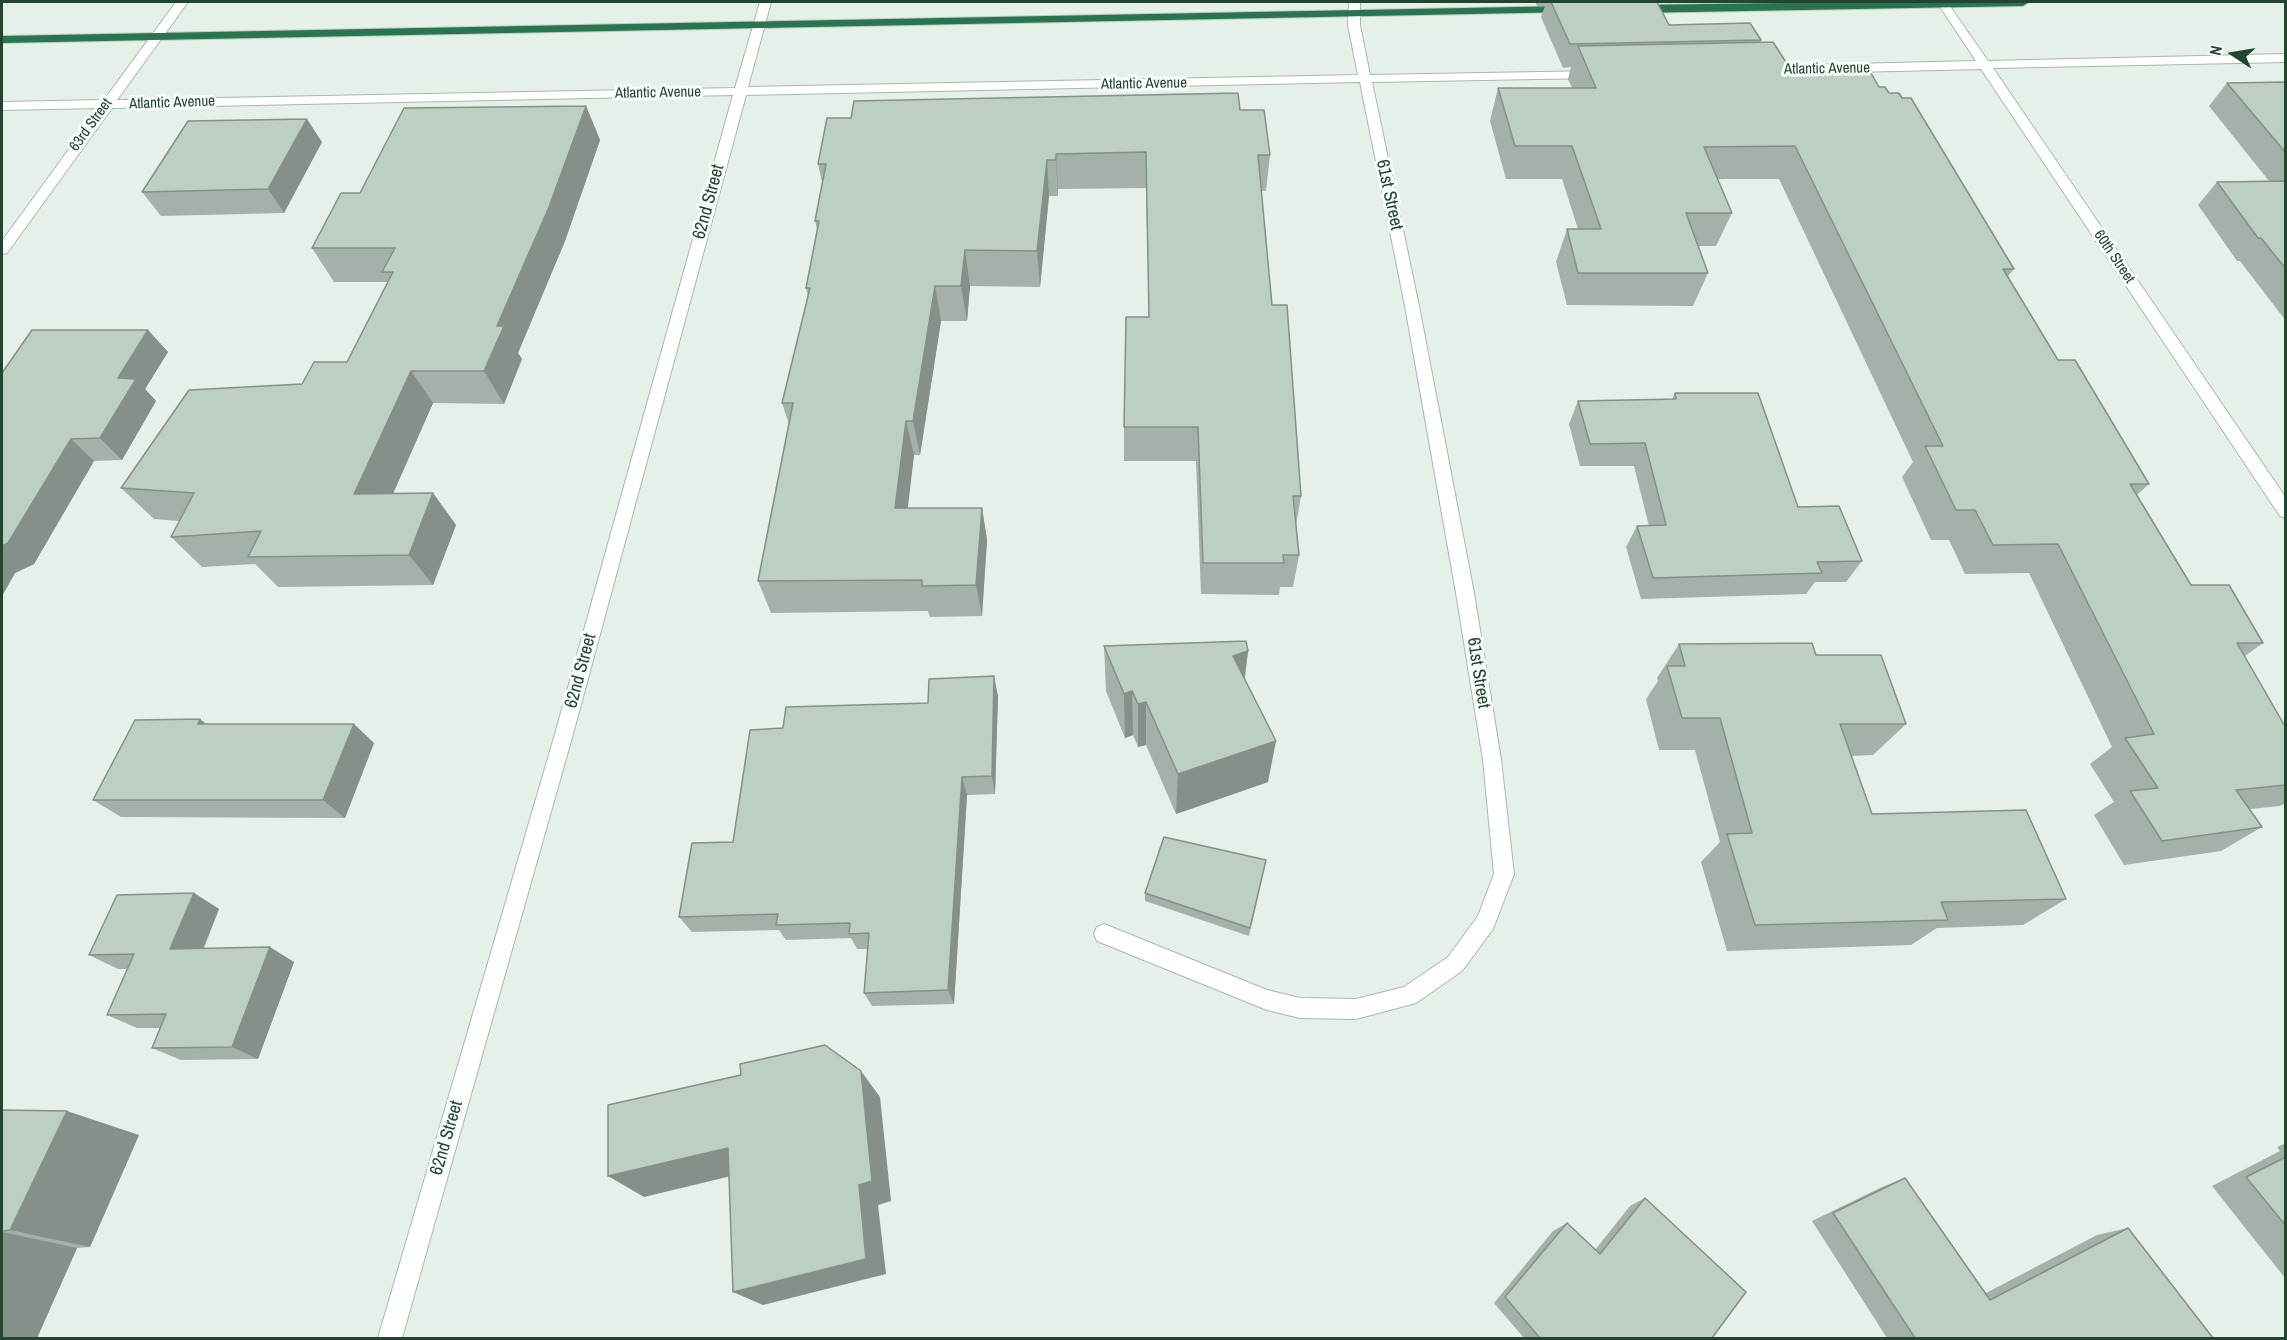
<!DOCTYPE html>
<style>
body{margin:0}
#map{position:relative;width:2287px;height:1340px;overflow:hidden;background:#e5f0e8;font-family:"Archivo Narrow",sans-serif}
canvas{display:block}
.frame{position:absolute;inset:0;border:3px solid #214531;pointer-events:none}
.north{position:absolute;left:2203px;top:24px;width:60px;height:60px;-webkit-text-stroke:4px #f6fbf8;paint-order:stroke;rotate:282deg;font-size:16px;font-weight:700;line-height:24px;text-align:center;color:#214531}
.north::after{content:'';display:block;margin:auto;width:21px;height:27px;background:#214531;clip-path:polygon(50% 0,100% 100%,50% 72%,0 100%)}
</style>
<div id="map">
<canvas width="2287" height="1340"></canvas>
<div class="frame"></div>
<div class="north">N</div>
</div>
<script>
const ctx = document.querySelector('canvas').getContext('2d');
ctx.lineJoin = 'round';
const poly = rows => new Path2D(rows.map(r => 'M' + r).join(''));
function stroke(path, color, width, dash) { ctx.strokeStyle = color; ctx.lineWidth = width; ctx.lineCap = dash ? 'butt' : 'round'; ctx.setLineDash(dash || []); ctx.stroke(path); }
function fillPath(path, color) { ctx.fillStyle = color; ctx.fill(path, 'evenodd'); }
function write(font, color, halo, rows, align = 'center') {
  ctx.font = font + ' "Archivo Narrow",sans-serif'; ctx.lineWidth = 6; ctx.setLineDash([]); ctx.textBaseline = 'middle'; ctx.strokeStyle = halo; ctx.fillStyle = color; for (const [text, x, y, turn = 0] of rows) {
    ctx.save(); ctx.translate(x, y); ctx.rotate((+turn || 0) * Math.PI / 180); ctx.textAlign = isNaN(turn) ? turn : align; if (halo) ctx.strokeText(text, 0, 0); ctx.fillText(text, 0, 0); ctx.restore();
  }
}
const minor = poly([
 [176,2,188,2,117,100,735,88,760,2,771,2,748,87,1358,75,1348,25,1349,2,1360,2,1360,25,1370,75,1598,71,1600,74,1594,78,1372,82,1419,306,1474,593,1501,760,1514,874,1493,929,1462,971,1416,1003,1356,1019,1300,1018,1267,1010,1097,941,1094,934,1097,927,1104,924,1267,990,1300,998,1356,999,1404,987,1448,957,1478,916,1494,874,1483,760,1456,593,1405,306,1360,82,746,95,573,734,402,1338,378,1338,555,734,733,95,112,108,7,253,2,254,2,241,99,108,2,110,2,102,104,100,176,2],
 [1937,2,1947,2,1988,61,2286,54,2286,62,1993,68,2286,498,2286,518,2280,516,1981,69,1765,74,1759,70,1765,66,1976,61,1937,2]
]);
const highway = poly([
 [1856,2,2029,2,2023,6,1635,13,1629,9,1635,5,1856,2],
 [1568,6,1572,8,1572,12,2,43,2,36,1568,6]
]);
stroke(minor, '#a6b9ad', 2);
stroke(highway, '#c1cbc5', 2);
fillPath(minor, '#fff');
fillPath(highway, '#297550');
fillPath(poly([
 [1535,2,1657,2,1669,25,1761,40,1760,42,1793,73,1879,87,1889,93,2014,269,2008,276,2058,360,2149,484,2137,495,2191,585,2263,643,2245,656,2286,728,2286,803,2280,806,2250,809,2262,827,2221,851,2124,865,2094,815,2114,802,2090,764,2112,747,2029,573,1965,574,1949,540,1931,540,1902,477,1913,462,1779,179,1717,179,1732,213,1716,246,1698,246,1708,273,1693,306,1567,305,1556,262,1567,229,1578,229,1562,179,1506,179,1490,121,1498,88,1572,88,1568,79,1571,67,1563,68,1541,17,1545,6,1537,6],
 [2286,82,2286,321,2240,261,2237,261,2198,205,2217,182,2269,181,2209,106,2227,83],
 [586,106,600,140,565,241,518,353,522,359,504,404,433,403,393,494,433,493,456,525,433,585,278,587,255,564,202,567,171,537,179,521,154,519,121,488,302,384,347,362,388,282,334,282,312,248,360,193],
 [1240,110,1270,155,1266,191,1261,191,1272,305,1301,496,1296,526,1299,555,1293,587,1280,587,1279,595,1201,594,1196,461,1124,461,1124,427,1149,317,1146,188,1058,189,1058,196,1049,196,1040,287,970,286,967,321,941,321,920,455,914,455,907,508,982,508,987,540,982,616,930,617,928,611,771,613,758,581,789,424,782,403,808,296,806,288,817,229,815,221,822,182,818,164],
 [322,142,284,213,161,216,142,192],
 [148,330,168,352,145,389,156,401,122,460,94,461,34,564,15,573,2,596,2,373],
 [1675,393,1798,507,1862,561,1846,582,1815,582,1806,594,1641,599,1626,547,1637,526,1649,526,1634,466,1580,466,1569,424,1578,401,1672,399],
 [1679,644,1816,655,1906,724,1873,755,1851,756,1872,814,2066,899,2023,925,1937,928,1911,945,1727,951,1701,862,1720,842,1695,750,1659,750,1646,699,1658,681,1657,678],
 [1104,646,1248,651,1245,678,1268,782,1176,814,1146,745,1138,747,1133,735,1125,738,1106,691],
 [998,696,995,794,967,795,954,1004,872,1006,864,993,868,949,857,949,851,938,786,940,779,930,692,932,679,917,733,842,783,728,928,703],
 [206,724,374,743,345,818,121,817,93,800],
 [1266,860,1249,936,1145,901,1145,893],
 [194,893,219,909,204,948,294,962,258,1059,181,1060,152,1048,161,1028,137,1028,107,1015,127,969,118,969,89,955],
 [2,1110,139,1135,90,1247,77,1248,37,1338,2,1338],
 [2286,1143,2286,1278,2285,1278,2212,1186,2280,1151,2277,1147],
 [1905,1178,1986,1293,2097,1235,2128,1228,2213,1338,1887,1338,1812,1221,1882,1187],
 [1645,1198,1712,1338,1524,1338,1494,1303,1553,1231,1567,1223,1595,1250,1630,1206]
]), '#a3b1a8');
fillPath(poly([
 [586,106,600,140,565,241,518,353,522,359,504,404,484,371,497,326],
 [307,119,322,142,284,213,268,189],
 [1056,154,1058,189,1058,196,1056,160],
 [1047,160,1049,196,1040,287,1037,251],
 [965,250,970,286,967,321,961,286],
 [935,286,941,321,920,455,913,421],
 [148,330,168,352,145,389,156,401,122,460,100,438,118,378],
 [411,371,433,403,379,525,354,494],
 [906,421,914,455,904,541,895,508],
 [71,439,94,461,34,564,15,573,2,596,2,546],
 [433,493,456,525,433,585,409,555],
 [982,508,987,540,982,616,976,585],
 [1248,651,1242,696,1233,656],
 [994,676,998,696,995,794,992,776],
 [1132,691,1133,735,1125,738,1124,694],
 [1146,702,1146,745,1138,747,1138,704],
 [200,719,224,738,198,724],
 [354,724,374,743,345,818,323,800],
 [1276,741,1268,782,1176,814,1178,774],
 [962,777,967,795,954,1004,948,990],
 [194,893,219,909,197,963,170,949],
 [270,947,294,962,258,1059,232,1047],
 [861,1071,880,1097,891,1201,878,1205,886,1274,763,1305,733,1292,859,1185],
 [67,1111,139,1135,90,1247,10,1230],
 [728,1148,756,1170,644,1197,608,1176],
 [2,1232,77,1248,37,1338,2,1338]
]), '#849088');
const building = poly([
 [1551,2,1657,2,1669,25,1750,23,1761,40,1570,44,1551,2],
 [1773,42,1793,73,1871,73,1879,87,1885,87,1889,93,1899,93,1902,98,1911,98,2014,269,2003,269,2058,360,2075,360,2149,484,2130,484,2191,585,2229,585,2263,643,2237,643,2286,728,2286,785,2236,790,2262,827,2162,841,2130,791,2158,788,2125,738,2154,734,2058,544,1993,545,1975,510,1956,510,1925,446,1943,446,1795,146,1704,147,1732,213,1686,213,1708,273,1578,273,1567,229,1601,229,1572,146,1515,146,1498,88,1596,88,1578,46,1773,42],
 [2286,82,2286,153,2227,83,2286,82],
 [1238,93,1240,110,1264,110,1270,155,1258,155,1272,305,1287,305,1301,496,1293,496,1299,555,1283,555,1284,563,1203,563,1198,427,1124,427,1126,317,1149,317,1146,152,1056,154,1056,160,1047,160,1037,251,965,250,961,286,935,286,913,421,906,421,895,508,982,508,976,585,922,586,922,580,758,581,793,403,782,403,810,288,806,288,819,221,815,221,826,164,818,164,827,118,851,118,854,101,1238,93],
 [586,106,549,207,497,326,504,326,484,371,411,371,354,494,433,493,409,555,248,557,261,531,171,537,194,493,121,488,189,390,302,384,314,362,347,362,393,272,382,272,395,248,312,248,341,193,360,193,404,108,586,106],
 [307,119,268,189,142,192,188,121,307,119],
 [2286,181,2286,269,2261,238,2258,238,2217,182,2286,181],
 [32,330,148,330,118,378,136,379,100,438,71,439,8,543,2,546,2,373,32,330],
 [1675,393,1758,393,1798,507,1839,506,1862,561,1817,562,1822,573,1653,578,1637,526,1666,525,1645,443,1590,444,1578,401,1676,399,1675,393],
 [1246,641,1248,651,1233,656,1276,741,1178,774,1146,702,1138,704,1132,691,1124,694,1104,646,1246,641],
 [1812,643,1816,655,1881,655,1906,724,1840,724,1872,814,2026,810,2066,899,1941,902,1948,920,1755,925,1727,834,1752,833,1720,718,1682,718,1667,666,1685,666,1679,644,1812,643],
 [994,676,992,776,962,777,948,990,864,993,869,933,849,934,850,923,776,925,778,914,679,917,692,843,733,842,750,730,783,728,786,707,928,703,929,679,994,676],
 [200,719,198,724,354,724,323,800,93,800,135,720,200,719],
 [1164,837,1266,860,1250,928,1145,893,1164,837],
 [194,893,170,949,270,947,232,1047,152,1048,166,1014,107,1015,134,954,89,955,117,895,194,893],
 [825,1045,861,1071,872,1181,859,1185,866,1259,733,1292,728,1148,608,1176,608,1105,741,1075,740,1064,825,1045],
 [2,1110,67,1111,10,1230,2,1231,2,1110],
 [2286,1157,2286,1226,2246,1177,2286,1157],
 [1905,1178,1990,1300,2128,1228,2213,1338,1915,1338,1833,1213,1905,1178],
 [1645,1198,1746,1292,1712,1338,1540,1338,1505,1297,1567,1223,1600,1254,1645,1198]
]);
fillPath(building, '#bdcec3');
stroke(building, '#849088', 1.5);
write('15px', '#214531', '#f6fbf8', [
 ["Atlantic Avenue",1827,69,-1],
 ["Atlantic Avenue",1144,84,-1],
 ["Atlantic Avenue",658,93,-1],
 ["Atlantic Avenue",172,103,-2],
 ["63rd Street",91,125,-54],
 ["60th Street",2114,257,56]
]);
write('18px', '#214531', '#f6fbf8', [
 ["61st Street",1389,195,78],
 ["62nd Street",709,202,-75],
 ["62nd Street",581,671,-75],
 ["61st Street",1478,673,81],
 ["62nd Street",447,1138,-74]
]);
</script>
